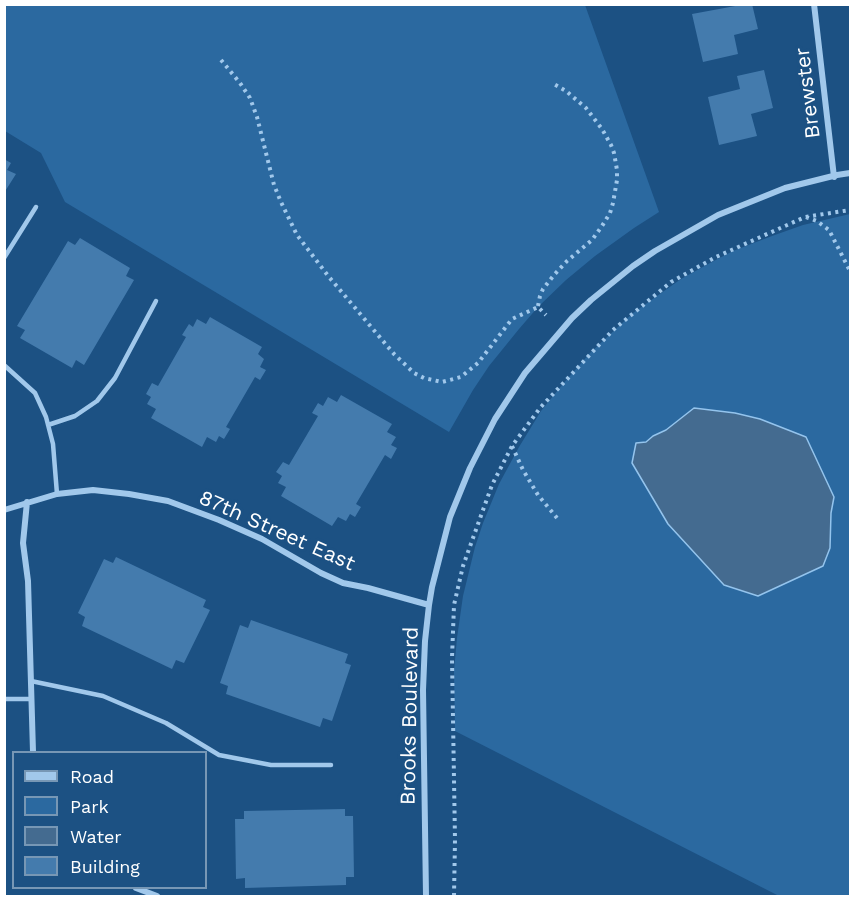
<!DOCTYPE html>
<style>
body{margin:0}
#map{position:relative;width:855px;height:901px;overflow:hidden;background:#1c5183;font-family:"Work Sans",sans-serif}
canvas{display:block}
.frame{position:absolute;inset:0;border:6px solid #fff;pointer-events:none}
.legend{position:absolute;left:12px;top:751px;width:195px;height:138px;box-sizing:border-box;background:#1c5183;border:2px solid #7797b5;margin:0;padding:8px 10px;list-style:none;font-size:18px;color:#fff}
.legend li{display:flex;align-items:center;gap:12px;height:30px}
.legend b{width:30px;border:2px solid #7797b5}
</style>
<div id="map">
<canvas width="855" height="901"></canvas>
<div class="frame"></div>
<ul class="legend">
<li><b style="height:8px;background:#a1c8eb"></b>Road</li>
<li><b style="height:16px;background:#2b69a0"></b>Park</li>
<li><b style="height:16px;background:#446b90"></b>Water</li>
<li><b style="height:16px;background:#447bad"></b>Building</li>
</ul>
</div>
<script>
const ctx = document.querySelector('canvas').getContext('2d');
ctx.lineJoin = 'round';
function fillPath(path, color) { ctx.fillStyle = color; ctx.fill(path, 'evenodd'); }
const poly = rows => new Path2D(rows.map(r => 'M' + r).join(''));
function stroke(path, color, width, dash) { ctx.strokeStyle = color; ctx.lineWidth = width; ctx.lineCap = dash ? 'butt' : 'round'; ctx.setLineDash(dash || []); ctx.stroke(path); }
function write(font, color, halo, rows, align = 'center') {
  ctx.font = font + ' "Work Sans",sans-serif'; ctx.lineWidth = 6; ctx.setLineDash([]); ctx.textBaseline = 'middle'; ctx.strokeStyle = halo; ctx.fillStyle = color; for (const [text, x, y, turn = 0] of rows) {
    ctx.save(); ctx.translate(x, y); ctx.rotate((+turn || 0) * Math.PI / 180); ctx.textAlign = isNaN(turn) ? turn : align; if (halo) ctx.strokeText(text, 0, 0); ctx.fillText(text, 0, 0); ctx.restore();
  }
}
fillPath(poly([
 [5,4,585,5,659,212,634,228,595,256,566,280,538,307,519,329,489,366,473,390,449,432,65,202,41,153,5,131],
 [850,214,850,896,779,896,455,731,454,671,457,638,463,596,475,547,483,523,499,484,519,447,541,411,562,385,590,353,633,313,681,279,710,263,733,251,772,236,803,225]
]), '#2b69a0');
const water = poly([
 [694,408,735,413,760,419,806,437,834,497,831,513,830,548,823,566,758,596,724,585,668,524,632,463,636,443,646,442,653,436,666,430,694,408]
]);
fillPath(water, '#446b90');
stroke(water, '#94c4ed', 1.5);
fillPath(poly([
 [746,4,752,4,758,29,734,35,738,54,703,62,692,14],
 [764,70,773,108,751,114,757,136,719,145,708,97,740,89,737,76],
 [4,159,11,163,7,170,16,174,4,193],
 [80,238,130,268,126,276,134,280,84,365,76,360,72,368,20,338,25,330,17,326,68,241,75,245],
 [210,317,262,347,258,354,264,359,260,367,266,370,260,380,255,377,226,427,230,429,224,439,219,436,216,442,207,437,202,447,151,418,156,409,147,404,151,397,146,394,152,383,158,386,186,337,182,335,189,324,193,327,197,319,206,324],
 [341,395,392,424,387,432,396,437,391,445,397,448,391,459,385,455,356,504,361,507,355,517,350,514,346,521,338,517,332,526,281,496,286,487,278,483,282,476,276,472,283,462,289,465,318,416,312,413,318,403,323,406,328,397,337,402],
 [116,557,206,600,203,607,210,610,184,663,176,660,172,669,82,626,85,617,78,613,104,559,113,563],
 [251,620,348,654,345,663,351,665,332,721,323,718,320,727,226,694,228,686,220,683,240,625,248,628],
 [345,809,345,816,353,816,354,877,346,877,346,885,245,888,245,878,236,879,235,819,244,819,244,811]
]), '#447bad');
stroke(poly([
 [221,60,240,83,250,98,257,117,274,185,281,202,297,235,329,277,394,354,414,373,424,378,442,382,461,377,478,363,512,319,538,307,546,315],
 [806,217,817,221,829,230,850,271],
 [538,306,540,296,543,289,554,275,567,261,592,240,602,226,610,213,613,203,617,180,617,170,614,153,611,145,602,129,586,108,566,91,554,84],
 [512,446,523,470,538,495,557,518],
 [454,896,455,840,452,658,454,605,463,566,483,510,492,485,512,446,540,408,613,330,671,282,716,257,805,217,850,210]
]), '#a1c8eb', 4, [3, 4.5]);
stroke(poly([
 [4,258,36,207],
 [4,365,35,393,46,417,53,444,57,494],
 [48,425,75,416,97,401,115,378,156,301],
 [31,681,103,696,166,723,219,755,271,765,331,765],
 [4,699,31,699]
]), '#a1c8eb', 4.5);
stroke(poly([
 [814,4,834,177],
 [27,502,23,543,28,581,33,752],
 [4,510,57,494,93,490,129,494,168,501,219,520,262,539,321,573,343,583,368,588,429,605],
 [136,888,157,896],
 [426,896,423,690,425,641,429,605,432,587,450,517,470,468,495,419,525,373,572,318,591,300,633,266,655,251,718,215,785,188,837,175,850,173]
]), '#a1c8eb', 6);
write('21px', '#fff', '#1c5183', [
 ["Brewster",808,93,-97],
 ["87th Street East",277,531,24],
 ["Brooks Boulevard",410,716,-89]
]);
</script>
